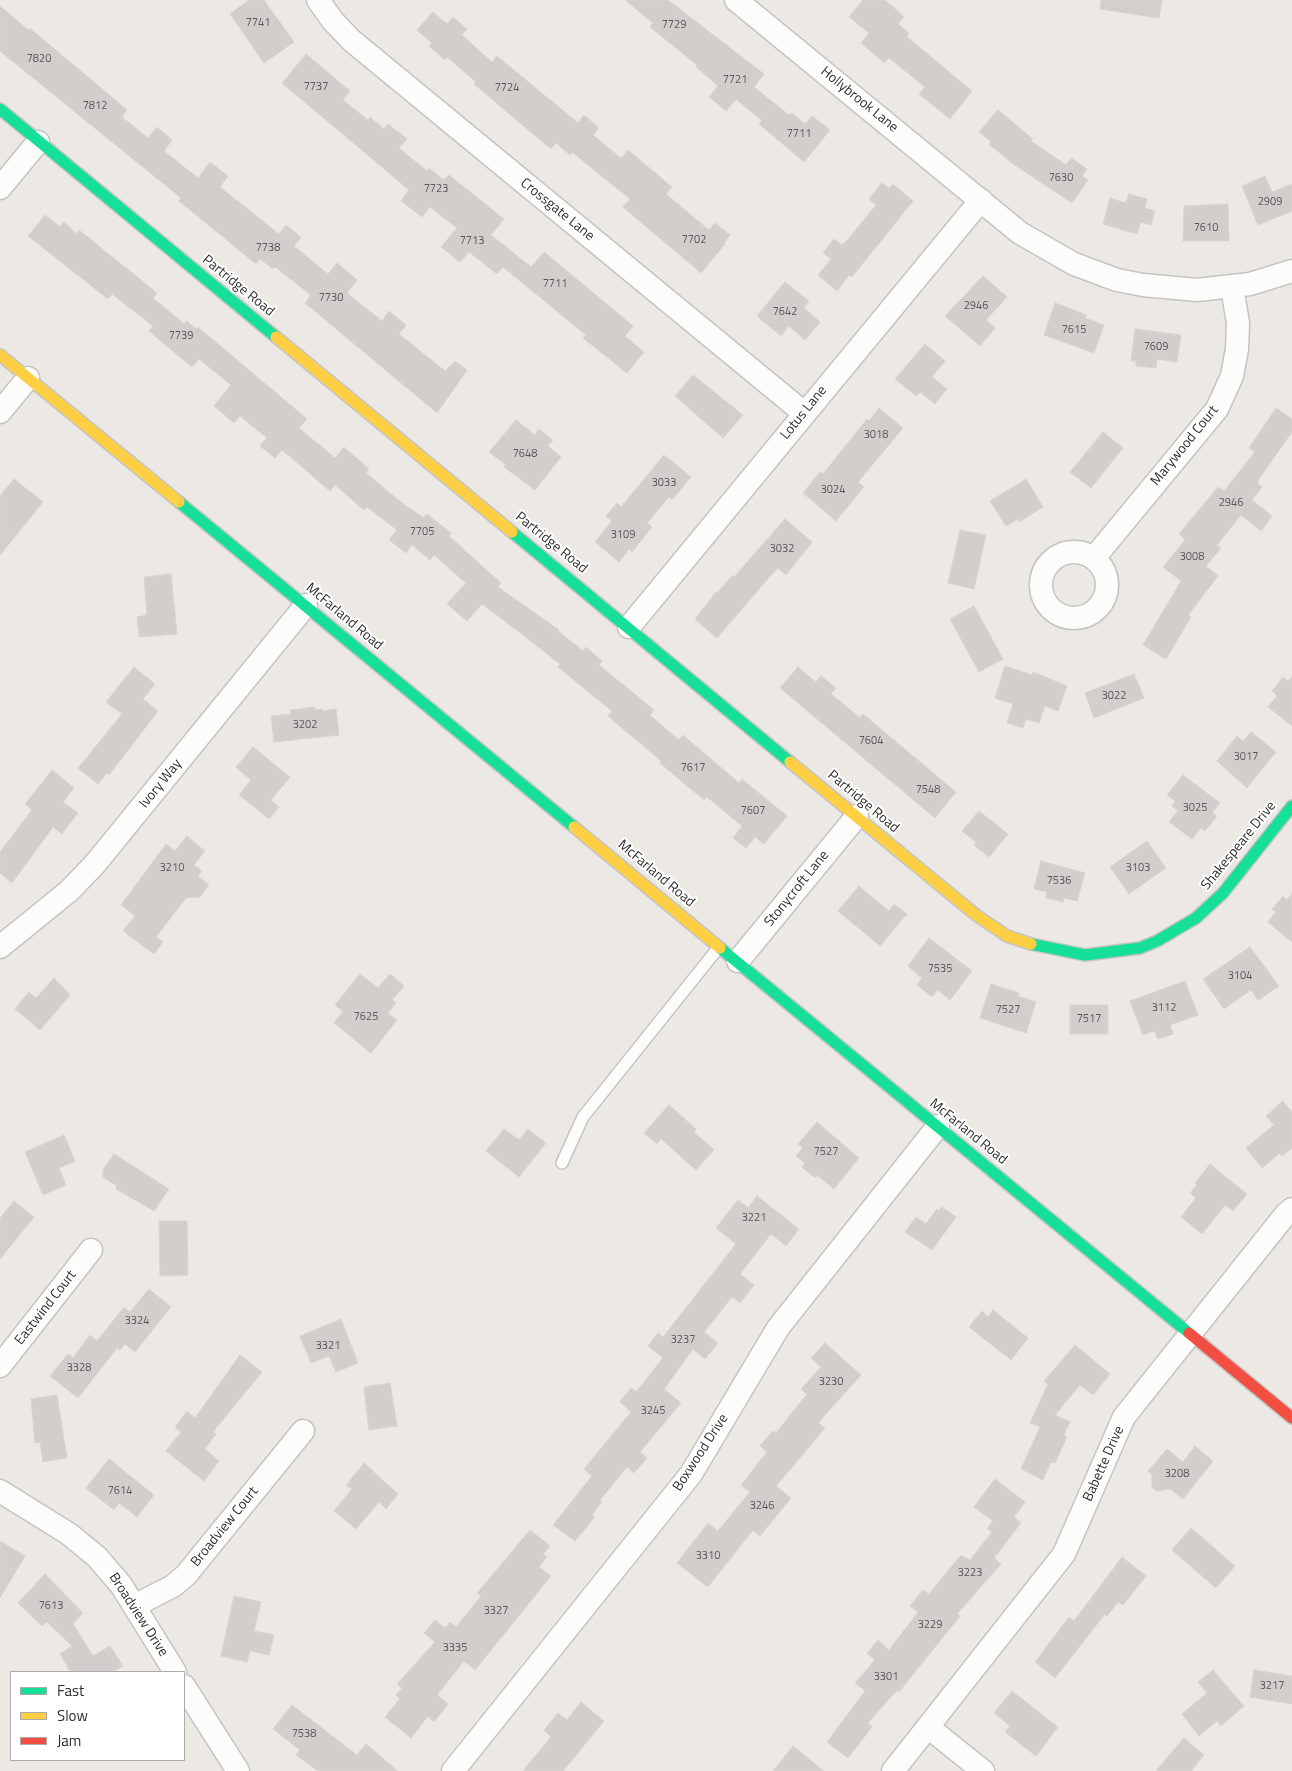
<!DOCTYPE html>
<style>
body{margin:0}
#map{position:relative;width:1292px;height:1771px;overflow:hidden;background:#ece8e4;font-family:"Titillium Web",sans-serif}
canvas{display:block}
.legend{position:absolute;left:10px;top:1671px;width:175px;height:90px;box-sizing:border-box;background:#fff;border:1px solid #ababab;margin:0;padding:6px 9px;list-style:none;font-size:15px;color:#2e2e2e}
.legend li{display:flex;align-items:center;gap:10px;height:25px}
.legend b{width:25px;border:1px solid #ababab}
</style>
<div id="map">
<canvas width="1292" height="1771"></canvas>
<ul class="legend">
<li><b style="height:6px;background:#16e098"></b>Fast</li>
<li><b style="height:6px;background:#ffcf43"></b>Slow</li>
<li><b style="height:6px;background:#f24e42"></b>Jam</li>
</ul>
</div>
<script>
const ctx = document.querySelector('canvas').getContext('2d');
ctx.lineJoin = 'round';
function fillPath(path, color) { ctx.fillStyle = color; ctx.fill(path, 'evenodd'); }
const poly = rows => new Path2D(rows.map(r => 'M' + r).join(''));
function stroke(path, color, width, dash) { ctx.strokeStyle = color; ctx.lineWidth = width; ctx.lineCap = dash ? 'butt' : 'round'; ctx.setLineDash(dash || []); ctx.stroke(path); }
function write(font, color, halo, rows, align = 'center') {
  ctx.font = font + ' "Titillium Web",sans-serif'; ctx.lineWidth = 4; ctx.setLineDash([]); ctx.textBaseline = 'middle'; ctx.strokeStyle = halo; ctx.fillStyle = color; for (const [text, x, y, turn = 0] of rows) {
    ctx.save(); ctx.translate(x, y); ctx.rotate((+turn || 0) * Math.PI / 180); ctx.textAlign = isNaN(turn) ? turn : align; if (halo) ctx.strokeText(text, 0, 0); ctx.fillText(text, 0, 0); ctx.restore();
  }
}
const building = poly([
 [249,0,264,0,294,42,264,63,230,14,249,0],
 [625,0,668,0,764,74,754,87,789,115,792,113,805,124,812,116,830,130,804,162,759,124,762,121,736,99,726,111,709,97,718,86,696,67,697,65,650,27,653,23,625,0],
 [863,0,884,0,892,6,904,17,898,24,909,33,907,37,972,91,950,119,919,94,925,87,889,58,884,63,861,43,869,33,849,17,863,0],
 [1101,0,1162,0,1159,18,1100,9,1101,0],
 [0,6,27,29,31,29,127,110,122,117,148,138,157,127,172,140,164,151,198,178,210,162,228,176,220,187,279,234,286,225,301,237,294,246,328,274,337,263,357,280,347,293,382,321,389,311,406,325,399,334,445,371,455,361,467,370,437,413,305,303,311,295,275,267,273,269,260,259,256,264,179,201,181,198,0,51,0,6],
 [433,12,447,24,453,17,467,29,462,35,492,62,497,56,578,123,584,115,599,128,593,135,621,158,628,150,672,187,666,194,709,230,715,223,730,235,724,243,725,244,701,273,623,207,630,199,572,152,570,155,556,143,551,149,474,84,476,82,447,57,445,60,429,46,432,43,417,30,433,12],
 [306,54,350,91,343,100,368,120,370,117,384,129,388,124,407,139,399,148,427,171,429,168,444,180,449,175,504,219,491,235,531,267,544,252,633,326,625,336,644,352,627,373,583,338,586,335,503,267,497,274,469,252,460,262,441,247,457,228,430,207,422,217,401,201,409,190,282,83,306,54],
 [998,110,1033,139,1031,141,1066,165,1071,158,1087,169,1082,176,1088,180,1072,203,1013,164,989,144,991,142,979,132,998,110],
 [1265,176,1272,192,1292,184,1292,211,1258,225,1242,186,1265,176],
 [882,183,889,188,893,184,913,201,852,277,849,275,837,291,818,275,831,259,823,253,834,239,842,245,849,238,876,205,869,199,882,183],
 [1129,194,1147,199,1145,208,1155,211,1151,225,1141,222,1137,234,1103,224,1110,198,1126,203,1129,194],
 [1228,204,1229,241,1183,241,1184,206,1228,204],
 [45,215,60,227,64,222,77,234,79,230,157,293,153,298,184,324,187,321,196,329,198,327,307,419,299,428,335,458,344,447,369,469,366,473,402,503,424,518,427,514,451,533,449,536,501,583,498,587,559,630,558,631,583,651,586,647,602,661,599,665,654,710,650,715,679,740,683,735,739,783,742,779,787,816,764,844,755,837,746,848,733,838,742,826,707,797,704,800,660,763,661,761,608,716,612,711,558,667,560,664,514,628,482,604,467,621,447,604,466,583,434,555,430,560,412,545,406,553,389,540,397,530,367,507,364,510,335,485,330,491,282,450,275,458,260,446,267,438,240,416,234,423,214,406,231,385,199,359,192,367,149,331,153,326,112,294,108,299,28,236,45,215],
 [983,276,1007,297,986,320,995,328,980,346,945,316,983,276],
 [785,282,809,301,804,308,820,322,805,340,789,326,781,336,757,316,785,282],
 [1055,303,1087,315,1085,318,1104,325,1094,353,1044,335,1055,303],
 [1135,329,1181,335,1177,362,1157,359,1156,368,1136,366,1136,361,1131,361,1135,329],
 [925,344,945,361,932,377,947,389,935,404,920,392,916,396,895,379,925,344],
 [693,375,743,415,723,438,675,396,693,375],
 [879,408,903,428,858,482,864,487,836,521,803,493,820,472,823,474,867,419,869,421,879,408],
 [1276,408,1292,419,1292,432,1257,482,1262,487,1252,500,1272,516,1261,531,1241,515,1217,545,1221,548,1206,566,1218,576,1188,615,1191,617,1166,659,1143,645,1181,581,1163,567,1185,540,1179,534,1218,487,1224,491,1255,452,1249,448,1276,408],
 [516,420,535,435,539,429,553,440,548,446,561,457,535,490,504,467,506,465,489,452,516,420],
 [1103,432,1123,448,1091,488,1070,472,1103,432],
 [664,455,691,477,672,500,669,497,647,523,652,527,632,552,629,549,619,562,595,542,612,521,606,516,617,503,621,507,664,455],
 [14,479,43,502,0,555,0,496,14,479],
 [1026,479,1043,507,1019,522,1018,519,1006,526,990,501,1026,479],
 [785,519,812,542,786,575,778,568,773,573,717,638,695,619,716,592,717,593,732,576,734,577,785,519],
 [960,530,986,535,974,589,948,583,960,530],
 [171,574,177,634,139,637,137,617,147,615,144,577,171,574],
 [974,606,1003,659,979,672,950,619,974,606],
 [1005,666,1032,675,1033,672,1067,686,1058,711,1045,706,1039,723,1026,719,1023,728,1007,723,1013,704,995,698,1005,666],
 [134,667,155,684,143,699,158,711,109,775,107,773,98,784,78,768,122,714,106,702,134,667],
 [798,667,816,682,821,676,836,688,831,694,860,718,863,714,956,792,935,818,780,688,798,667],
 [1134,674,1144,698,1094,718,1085,693,1134,674],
 [1292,676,1292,726,1268,707,1277,696,1272,691,1283,677,1288,681,1292,676],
 [315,707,315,710,322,709,322,711,336,709,339,735,274,742,271,716,291,714,290,710,315,707],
 [1251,732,1276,752,1247,788,1217,761,1237,736,1243,741,1251,732],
 [253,747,290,777,271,800,279,807,269,819,239,795,251,780,236,767,253,747],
 [52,770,74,788,63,802,78,813,62,834,53,827,12,883,0,873,0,852,32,810,25,804,52,770],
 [1183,775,1220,803,1212,813,1217,816,1205,831,1201,828,1192,839,1169,822,1178,811,1172,806,1175,801,1167,795,1183,775],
 [979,811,1008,834,989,857,974,845,976,842,962,831,979,811],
 [187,836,205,851,194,865,202,871,198,876,209,885,200,897,186,898,156,937,163,942,154,954,123,931,135,916,121,905,166,844,175,851,187,836],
 [1147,841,1166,868,1129,894,1110,867,1147,841],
 [1041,861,1085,873,1077,901,1064,898,1063,902,1046,898,1047,892,1034,889,1041,861],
 [859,886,889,911,894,904,907,914,880,946,838,911,859,886],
 [1292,893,1292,942,1268,922,1276,912,1272,909,1283,896,1287,900,1292,893],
 [929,938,972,971,950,1000,938,990,932,997,917,985,922,978,908,966,929,938],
 [1250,947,1279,986,1258,1000,1251,990,1224,1009,1203,979,1250,947],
 [360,974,378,988,390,974,404,986,392,1000,396,1003,388,1013,397,1020,371,1053,334,1023,343,1011,335,1005,360,974],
 [54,978,70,995,40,1030,15,1009,29,992,36,998,54,978],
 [1185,981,1198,1015,1170,1025,1173,1034,1158,1039,1154,1031,1143,1035,1130,1001,1185,981],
 [991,984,1019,993,1018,996,1036,1002,1026,1033,980,1018,991,984],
 [1070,1005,1108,1005,1108,1034,1070,1034,1070,1005],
 [1283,1101,1292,1112,1292,1148,1282,1156,1280,1153,1262,1168,1246,1148,1274,1125,1266,1116,1283,1101],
 [669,1105,696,1129,694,1132,714,1150,696,1170,661,1139,657,1144,644,1133,669,1105],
 [817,1122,859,1158,834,1189,817,1175,815,1178,802,1167,805,1163,796,1156,803,1148,798,1144,817,1122],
 [504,1129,519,1140,528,1129,546,1143,519,1177,486,1151,504,1129],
 [64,1135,75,1161,59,1168,66,1185,43,1195,25,1152,64,1135],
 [114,1154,169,1189,154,1211,116,1189,117,1186,103,1177,103,1170,114,1154],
 [1210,1164,1247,1194,1233,1211,1225,1205,1202,1234,1181,1217,1196,1198,1190,1193,1197,1185,1195,1183,1210,1164],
 [757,1196,799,1229,786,1246,771,1234,740,1274,754,1285,740,1303,732,1297,704,1332,718,1343,705,1359,693,1349,664,1389,681,1403,640,1452,647,1458,634,1473,627,1467,600,1500,602,1502,592,1515,595,1517,575,1541,553,1525,592,1476,584,1469,631,1412,620,1402,631,1388,636,1392,663,1358,648,1346,658,1333,663,1337,736,1244,716,1228,738,1200,748,1208,757,1196],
 [14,1201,34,1217,0,1259,0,1218,14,1201],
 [942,1207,956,1217,932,1250,905,1232,916,1217,926,1224,937,1209,939,1211,942,1207],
 [159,1221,187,1221,188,1275,160,1276,159,1221],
 [149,1289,171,1307,135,1352,125,1344,120,1350,117,1348,78,1398,50,1376,68,1354,73,1358,90,1335,97,1341,124,1307,130,1312,149,1289],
 [993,1310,1028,1338,1011,1360,969,1327,982,1311,988,1317,993,1310],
 [341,1319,358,1363,336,1372,329,1356,311,1363,300,1336,341,1319],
 [825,1343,861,1375,818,1423,825,1428,776,1486,791,1498,760,1536,753,1530,708,1587,677,1563,708,1523,718,1531,750,1492,741,1485,767,1452,760,1446,773,1431,776,1433,807,1394,801,1389,821,1367,811,1358,825,1343],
 [1075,1345,1110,1374,1093,1395,1080,1385,1055,1415,1070,1422,1064,1435,1067,1437,1055,1463,1051,1462,1043,1480,1021,1469,1040,1427,1030,1423,1048,1384,1044,1381,1075,1345],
 [240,1355,262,1372,213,1432,216,1434,205,1449,219,1461,204,1481,166,1451,181,1432,175,1427,187,1411,195,1418,240,1355],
 [390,1383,397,1426,369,1430,364,1387,390,1383],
 [57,1395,67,1458,43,1462,40,1442,35,1443,31,1399,57,1395],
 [1195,1446,1213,1461,1183,1499,1170,1489,1157,1491,1152,1487,1152,1474,1148,1471,1167,1449,1183,1462,1195,1446],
 [109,1459,154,1495,137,1517,119,1503,114,1510,86,1488,109,1459],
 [364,1463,398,1494,386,1509,379,1502,356,1529,334,1511,352,1489,346,1485,364,1463],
 [995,1479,1025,1502,1014,1517,1021,1523,994,1558,1001,1564,957,1614,960,1616,899,1692,897,1690,868,1723,872,1727,848,1758,827,1742,865,1691,855,1683,875,1660,867,1653,878,1640,889,1650,918,1612,910,1606,923,1590,929,1594,961,1555,970,1560,992,1532,987,1529,993,1521,974,1507,995,1479],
 [1191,1528,1235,1566,1216,1588,1172,1550,1191,1528],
 [530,1530,550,1546,543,1554,547,1557,539,1567,551,1576,475,1670,464,1661,437,1695,448,1704,434,1722,428,1716,411,1738,385,1717,400,1699,396,1695,402,1688,397,1684,435,1642,424,1633,435,1620,445,1628,450,1622,456,1627,481,1596,477,1593,530,1530],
 [0,1541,25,1556,0,1598,0,1541],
 [1122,1557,1146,1576,1123,1605,1118,1602,1107,1616,1105,1614,1055,1678,1035,1662,1069,1617,1074,1621,1122,1557],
 [45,1574,83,1613,73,1624,93,1656,110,1646,123,1666,113,1672,68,1672,70,1671,60,1654,72,1646,47,1622,42,1626,18,1603,45,1574],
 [234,1596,261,1602,254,1631,274,1635,269,1655,250,1651,247,1662,221,1656,234,1596],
 [1213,1670,1244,1706,1221,1726,1217,1721,1199,1736,1182,1714,1207,1693,1198,1682,1213,1670],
 [1254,1670,1292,1676,1292,1704,1250,1697,1254,1670],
 [1012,1691,1058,1727,1036,1756,1005,1732,1010,1726,994,1713,1012,1691],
 [581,1702,604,1721,563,1771,523,1771,551,1737,544,1730,558,1713,567,1720,581,1702],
 [292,1705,357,1755,366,1744,398,1771,318,1771,296,1755,300,1750,273,1729,292,1705],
 [1184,1738,1204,1755,1191,1771,1156,1771,1184,1738],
 [793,1746,824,1771,773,1771,793,1746]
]);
fillPath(building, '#d1cecb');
stroke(building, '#d7d4d0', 1);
const lane = poly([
 [562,1163,583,1117,719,947]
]);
const street = poly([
 [318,0,333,21,351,40,804,413],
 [736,0,1020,233,1074,264,1117,280,1143,285,1197,290,1250,284,1292,271],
 [0,188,38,142],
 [0,412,28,378],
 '1041 585a33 33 0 1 1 66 0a33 33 0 1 1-66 0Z',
 [1094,558,1217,409,1232,376,1237,349,1238,323,1232,287],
 [629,627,981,200],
 [0,947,69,891,95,864,306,605],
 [738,961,857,816],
 [0,1366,91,1250],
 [0,1491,69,1534,97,1557,121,1585,175,1672],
 [134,1606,173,1586,186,1575,303,1431],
 [184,1686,238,1771],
 [928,1727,983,1771],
 [453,1771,691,1474,778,1328,938,1126],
 [893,1771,1064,1554,1124,1417,1286,1214,1292,1209]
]);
const fast = poly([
 [0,109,276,337],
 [179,502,574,827],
 [512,532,790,762],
 [1031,944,1085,955,1140,948,1157,941,1196,918,1223,893,1292,806],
 [720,948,1189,1333]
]);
const slow = poly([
 [276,337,512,532],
 [0,355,179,502],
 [790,762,976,915,1007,936,1031,944],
 [574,827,720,948]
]);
const jam = poly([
 [1189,1333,1292,1418]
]);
stroke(lane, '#c5c4c5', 14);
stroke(street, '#c5c4c5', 25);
stroke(fast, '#c5c4c5', 14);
stroke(slow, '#c5c4c5', 14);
stroke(jam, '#c5c4c5', 14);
stroke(lane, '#fcfcfb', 11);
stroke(street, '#fcfcfb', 22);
stroke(fast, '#16e098', 11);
stroke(slow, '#ffcf43', 11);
stroke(jam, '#f24e42', 11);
write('11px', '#585857', null, [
 ["7741",258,23],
 ["7729",674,25],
 ["7820",39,59],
 ["7721",735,80],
 ["7737",316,87],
 ["7724",507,88],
 ["7812",95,106],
 ["7711",799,134],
 ["7630",1061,178],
 ["7723",436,189],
 ["2909",1270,202],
 ["7610",1206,228],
 ["7702",694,240],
 ["7713",472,241],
 ["7738",268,248],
 ["7711",555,284],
 ["7730",331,298],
 ["2946",976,306],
 ["7642",785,312],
 ["7615",1074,330],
 ["7739",181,336],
 ["7609",1156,347],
 ["3018",876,435],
 ["7648",525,454],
 ["3033",664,483],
 ["3024",833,490],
 ["2946",1231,503],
 ["7705",422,532],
 ["3109",623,535],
 ["3032",782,549],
 ["3008",1192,557],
 ["3022",1114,696],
 ["3202",305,725],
 ["7604",871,741],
 ["3017",1246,757],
 ["7617",693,768],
 ["7548",928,790],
 ["3025",1195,808],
 ["7607",753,811],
 ["3210",172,868],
 ["3103",1138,868],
 ["7536",1059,881],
 ["7535",940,969],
 ["3104",1240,976],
 ["3112",1164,1008],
 ["7527",1008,1010],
 ["7625",366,1017],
 ["7517",1089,1019],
 ["7527",826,1152],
 ["3221",754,1218],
 ["3324",137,1321],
 ["3237",683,1340],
 ["3321",328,1346],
 ["3328",79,1368],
 ["3230",831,1382],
 ["3245",653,1411],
 ["3208",1177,1474],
 ["7614",120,1491],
 ["3246",762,1506],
 ["3310",708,1556],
 ["3223",970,1573],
 ["7613",51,1606],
 ["3327",496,1611],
 ["3229",930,1625],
 ["3335",455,1648],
 ["3301",886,1677],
 ["3217",1272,1686],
 ["7538",304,1734]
]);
write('14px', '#2e2e2e', '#fff', [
 ["Hollybrook Lane",859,100,39],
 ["Crossgate Lane",557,210,39],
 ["Partridge Road",238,286,39],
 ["Lotus Lane",804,413,-51],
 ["Marywood Court",1185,446,-51],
 ["Partridge Road",551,543,39],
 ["McFarland Road",344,617,40],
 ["Ivory Way",161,784,-51],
 ["Partridge Road",863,802,40],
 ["Shakespeare Drive",1239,846,-51],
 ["McFarland Road",656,874,40],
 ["Stonycroft Lane",797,889,-51],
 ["McFarland Road",968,1132,39],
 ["Eastwind Court",46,1308,-52],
 ["Boxwood Drive",701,1453,-57],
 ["Babette Drive",1104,1464,-66],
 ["Broadview Court",225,1527,-51],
 ["Broadview Drive",138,1615,57]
]);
</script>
